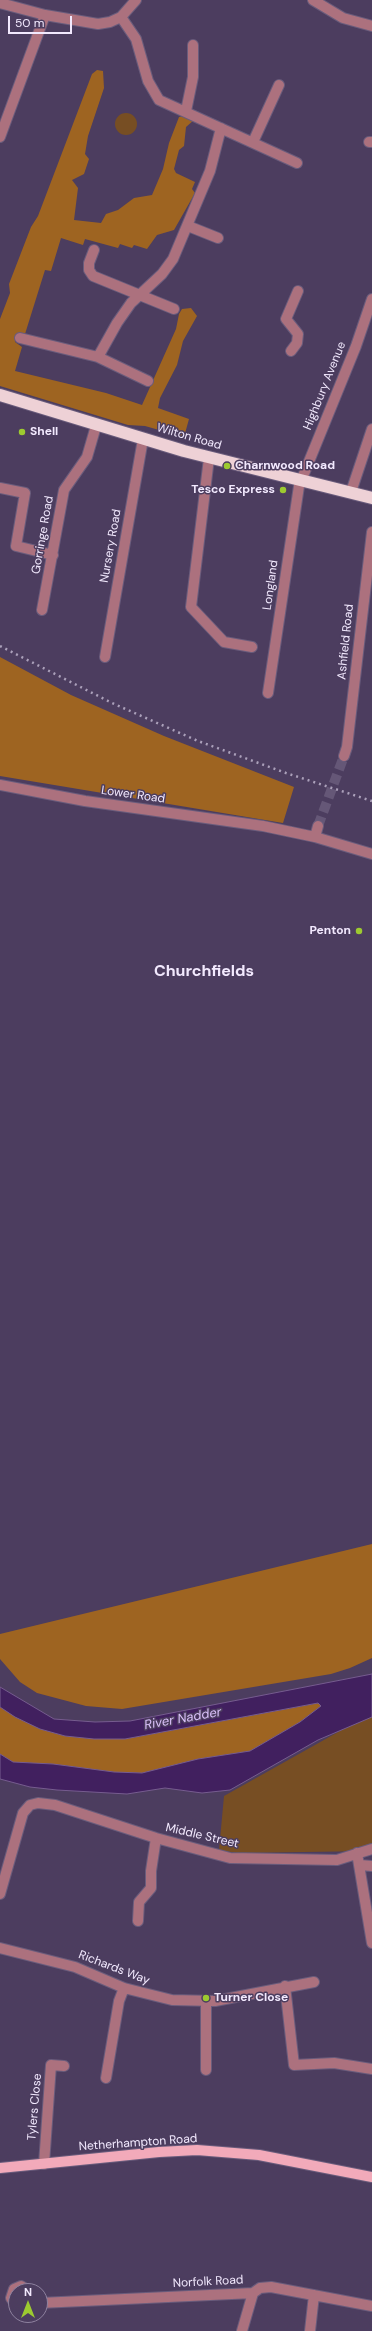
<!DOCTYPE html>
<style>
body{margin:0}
#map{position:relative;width:372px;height:2331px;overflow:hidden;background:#4c3d5f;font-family:"DM Sans",sans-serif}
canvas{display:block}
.north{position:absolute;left:8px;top:2283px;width:40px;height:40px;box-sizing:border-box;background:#4c3d5f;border:1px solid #8e829f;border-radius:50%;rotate:0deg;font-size:11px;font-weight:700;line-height:16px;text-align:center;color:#f2e9fe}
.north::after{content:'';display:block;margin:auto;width:14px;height:18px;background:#9dca30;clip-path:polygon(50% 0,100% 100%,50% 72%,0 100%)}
.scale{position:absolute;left:8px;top:16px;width:64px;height:18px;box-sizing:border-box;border:2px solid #f2e9fe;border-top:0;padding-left:5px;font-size:12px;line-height:14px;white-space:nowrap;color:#f2e9fe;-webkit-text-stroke:3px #4c3d5f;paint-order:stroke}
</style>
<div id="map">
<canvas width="372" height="2331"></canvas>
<div class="north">N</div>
<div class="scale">50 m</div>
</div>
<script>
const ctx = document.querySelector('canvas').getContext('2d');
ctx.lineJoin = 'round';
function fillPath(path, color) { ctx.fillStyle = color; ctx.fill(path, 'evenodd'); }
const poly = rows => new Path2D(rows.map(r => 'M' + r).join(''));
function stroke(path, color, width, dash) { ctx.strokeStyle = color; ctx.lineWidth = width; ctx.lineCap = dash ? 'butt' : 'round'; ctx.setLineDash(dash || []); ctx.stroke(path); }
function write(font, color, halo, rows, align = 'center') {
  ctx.font = font + ' "DM Sans",sans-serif'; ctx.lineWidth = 3; ctx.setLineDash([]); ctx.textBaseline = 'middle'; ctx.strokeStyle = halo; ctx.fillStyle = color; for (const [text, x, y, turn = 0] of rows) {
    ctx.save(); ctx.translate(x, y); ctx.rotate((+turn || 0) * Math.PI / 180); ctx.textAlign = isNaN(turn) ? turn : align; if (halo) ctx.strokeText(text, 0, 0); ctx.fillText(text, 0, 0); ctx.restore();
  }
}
fillPath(poly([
 '115 124a11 11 0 1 1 22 0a11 11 0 1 1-22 0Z',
 [372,1713,372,1851,237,1853,219,1850,224,1796]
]), '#774e23');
fillPath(poly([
 [97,70,103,71,104,88,88,136,85,154,89,159,84,174,72,180,78,188,74,220,101,223,106,214,118,210,134,198,152,195,163,169,169,143,179,117,187,115,194,120,186,127,184,146,179,150,174,169,176,173,195,182,192,189,195,193,174,230,157,235,147,249,134,245,132,248,120,244,118,248,85,239,83,245,61,238,51,271,45,270,25,334,20,333,15,337,15,342,22,347,15,371,106,393,142,405,176,329,179,314,182,309,191,308,197,316,183,341,177,365,160,398,158,408,189,419,184,437,145,426,128,425,0,386,0,319,10,293,9,284,31,227,38,216,92,74],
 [0,657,71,695,164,736,294,787,283,823,0,776],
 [372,1544,372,1658,350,1668,331,1674,122,1709,86,1706,37,1693,20,1682,0,1659,0,1634],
 [319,1703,321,1706,300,1722,250,1751,198,1759,142,1773,114,1772,53,1764,13,1762,0,1754,0,1707,40,1729,65,1736,125,1739]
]), '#9e6421');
const water = poly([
 [372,1674,372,1717,318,1740,230,1790,202,1793,165,1788,127,1794,57,1790,30,1787,0,1779,0,1754,13,1762,53,1764,114,1772,142,1773,198,1759,250,1751,300,1722,321,1706,318,1703,125,1739,94,1739,65,1736,40,1729,15,1717,0,1707,0,1687,54,1719,95,1722,130,1721,372,1674]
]);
fillPath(water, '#41205f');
stroke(water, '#765c8f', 1);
stroke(poly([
 [318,826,344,756]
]), '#655777', 10, [10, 5]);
const minor = poly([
 [313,0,343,18,372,26],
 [0,3,45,15,98,24,110,22,121,17,136,0],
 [121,17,136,39,148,81,159,100,297,163],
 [186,111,193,77,193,45],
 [0,137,45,15],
 [253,142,279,85],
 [369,142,372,142],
 [188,226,218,238],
 [94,250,89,263,89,270,93,276,174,309],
 [20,338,98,357,117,323,131,303,162,274,173,259,210,171,221,128],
 [291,351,297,343,298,334,286,319,298,291],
 [98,357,148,381],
 [209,458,191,607,224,642,252,647],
 [0,488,25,493,16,546,53,555],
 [351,492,372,429],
 [42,610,64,490,87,457,96,426],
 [105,657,143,439],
 [268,693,299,486,356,346,372,299],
 [344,756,347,747,372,532],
 [0,785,85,801,263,826,315,837,372,854],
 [315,837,318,826],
 [357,1853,372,1943],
 [360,1865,372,1866],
 [0,1894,23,1813,30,1805,38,1803,55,1805,156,1838,230,1858,337,1860,372,1849],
 [138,1921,139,1902,151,1888,151,1871,156,1838],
 [0,1948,75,1967,124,1988,172,2000,215,2001,314,1982],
 [285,1986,294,2065,334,2063,372,2069],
 [206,2070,206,2002],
 [106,2078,119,2001,124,1988],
 [44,2164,51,2065,64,2066],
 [40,2303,253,2293,260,2288,271,2287,372,2306],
 [16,2305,11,2298,14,2289,21,2286,29,2291],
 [242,2331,253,2293],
 [310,2331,314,2295]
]);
const major = poly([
 [0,2168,159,2152,197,2150,259,2155,372,2177]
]);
const highway = poly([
 [0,395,184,451,372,498]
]);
stroke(minor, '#6a5c7c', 12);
stroke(major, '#6a5c7c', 12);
stroke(highway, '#6a5c7c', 14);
stroke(minor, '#ac717e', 10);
stroke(major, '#f2aaba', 10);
stroke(highway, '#eed1d6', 12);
stroke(poly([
 [0,646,112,703,198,741,286,773,372,801]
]), '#aba0ba', 2.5, [2, 4]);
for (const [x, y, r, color] of [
 [22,432,4,"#9dca30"],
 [227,466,4,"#9dca30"],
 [283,490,4,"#9dca30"],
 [359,931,4,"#9dca30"],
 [206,1998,4,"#9dca30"]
]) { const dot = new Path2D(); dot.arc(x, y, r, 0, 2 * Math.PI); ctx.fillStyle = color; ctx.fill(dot); stroke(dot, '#4c3d5f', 1.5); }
write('12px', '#f2e9fe', '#4c3d5f', [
 ["Highbury Avenue",325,386,-68],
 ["Wilton Road",189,437,16],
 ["Gorringe Road",43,535,-80],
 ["Nursery Road",111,546,-80],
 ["Longland",271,585,-82],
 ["Ashfield Road",346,642,-84],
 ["Lower Road",133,795,8],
 ["Middle Street",202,1836,13],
 ["Richards Way",114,1968,21],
 ["Tylers Close",35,2107,-85],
 ["Netherhampton Road",138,2143,-4],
 ["Norfolk Road",208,2282,-3]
]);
write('bold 12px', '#f2e9fe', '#4c3d5f', [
 ["Shell",30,432],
 ["Charnwood Road",235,466],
 ["Tesco Express",275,490,"right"],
 ["Penton",351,931,"right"],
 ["Turner Close",214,1998]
], 'left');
write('italic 13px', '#dac0fa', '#4c3d5f', [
 ["River Nadder",183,1719,-10]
]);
write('bold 16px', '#f2e9fe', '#4c3d5f', [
 ["Churchfields",204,972]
]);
</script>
